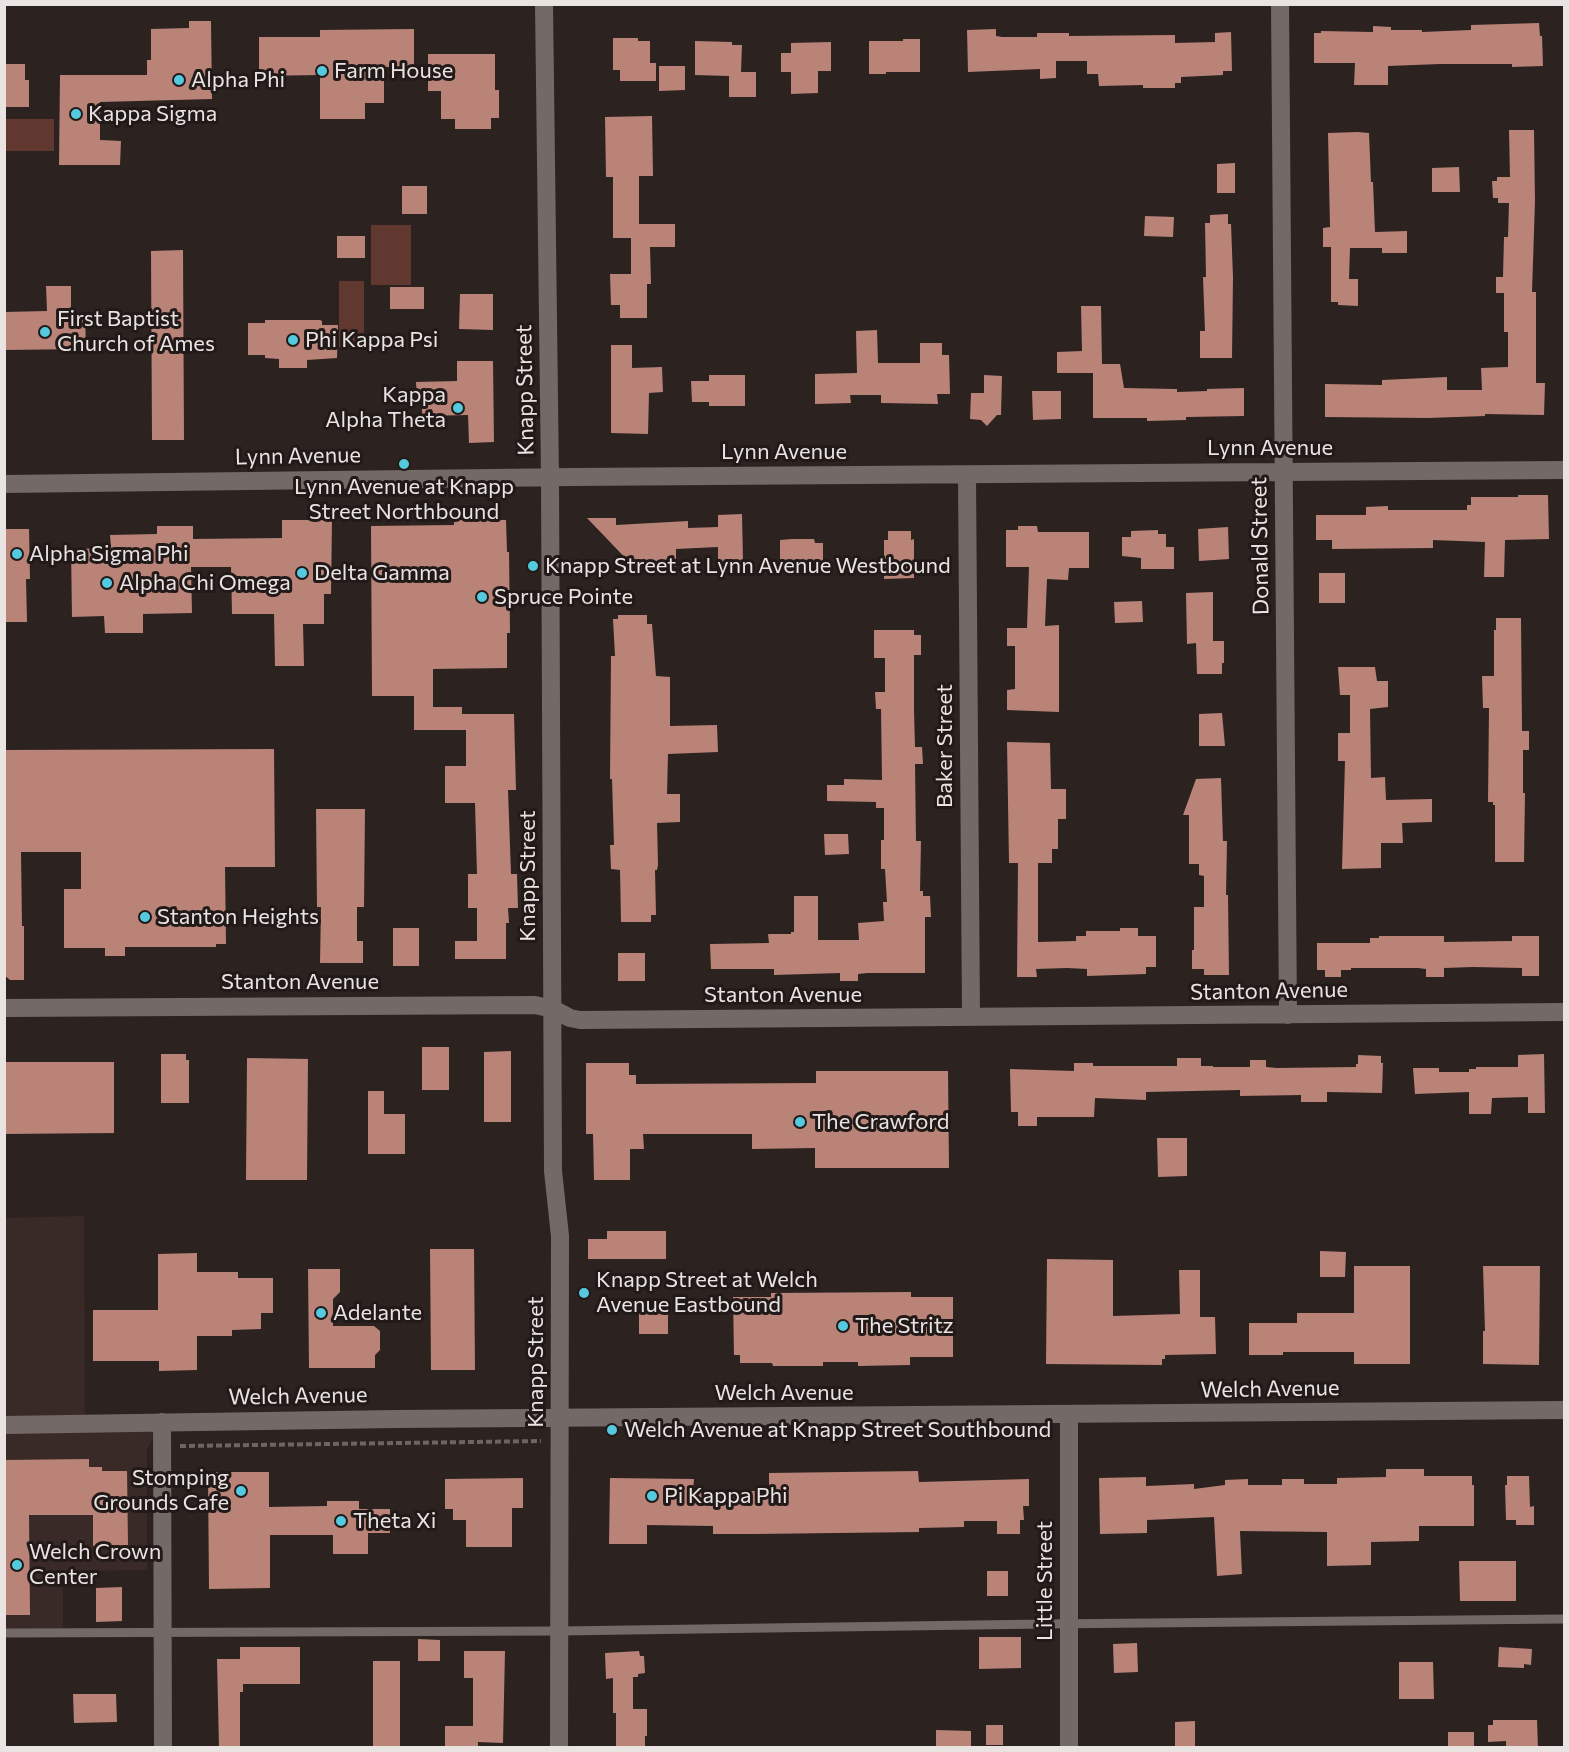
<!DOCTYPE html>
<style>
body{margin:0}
#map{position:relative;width:1569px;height:1752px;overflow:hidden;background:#2c2321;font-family:Commissioner,sans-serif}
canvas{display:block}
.frame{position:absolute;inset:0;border:6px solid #e9e3e2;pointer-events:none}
</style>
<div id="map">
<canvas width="1569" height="1752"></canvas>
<div class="frame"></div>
</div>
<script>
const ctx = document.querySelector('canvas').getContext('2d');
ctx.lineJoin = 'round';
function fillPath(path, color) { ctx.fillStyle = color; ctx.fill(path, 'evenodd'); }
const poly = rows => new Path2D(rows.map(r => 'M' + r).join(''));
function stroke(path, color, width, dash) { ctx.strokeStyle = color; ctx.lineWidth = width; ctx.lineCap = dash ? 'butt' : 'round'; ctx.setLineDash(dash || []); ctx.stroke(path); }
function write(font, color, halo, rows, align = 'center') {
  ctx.font = font + ' Commissioner,sans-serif'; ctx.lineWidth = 6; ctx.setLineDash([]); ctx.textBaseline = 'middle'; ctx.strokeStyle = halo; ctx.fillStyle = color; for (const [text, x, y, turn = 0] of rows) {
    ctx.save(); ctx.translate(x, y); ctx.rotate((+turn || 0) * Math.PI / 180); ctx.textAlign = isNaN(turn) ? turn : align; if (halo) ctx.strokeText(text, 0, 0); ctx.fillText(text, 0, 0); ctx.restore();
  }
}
fillPath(poly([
 [84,1216,85,1423,162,1422,147,1449,147,1570,63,1571,63,1628,5,1629,4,1218]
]), '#3a2a27');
fillPath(poly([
 [5,119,54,119,54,151,5,151],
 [371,225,411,225,411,285,371,285],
 [339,281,364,281,364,347,339,347]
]), '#613830');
fillPath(poly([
 [189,21,211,21,212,99,100,102,100,140,121,141,120,165,59,165,60,75,147,75,147,60,151,60,151,29,189,28],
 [1539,23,1540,36,1542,36,1543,66,1512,67,1512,64,1440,64,1388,66,1388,85,1354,85,1355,63,1314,63,1314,33,1321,33,1321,31,1373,32,1373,26,1391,27,1391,30,1422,30,1422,32,1471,30,1471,25],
 [414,29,414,67,384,67,384,103,365,103,365,119,320,119,320,75,259,76,259,37,320,37,320,30],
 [996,29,996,36,1002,37,1037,37,1037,33,1069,33,1069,36,1175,35,1175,43,1215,42,1215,33,1231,32,1232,71,1223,71,1223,75,1181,77,1181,83,1175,83,1175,88,1143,88,1143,85,1099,86,1098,74,1087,74,1087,61,1056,61,1056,78,1040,79,1040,69,968,72,967,30],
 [613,38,638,38,638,41,650,41,650,63,656,63,656,81,620,81,620,70,613,70],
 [903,39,920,39,920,72,886,72,886,74,869,74,869,41,903,41],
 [695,41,732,42,732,45,742,45,741,72,756,72,756,97,729,97,729,76,695,75],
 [831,42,831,71,818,71,818,93,791,94,791,72,781,72,781,53,791,53,791,43],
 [428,54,495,54,495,90,499,90,499,118,491,118,491,129,455,129,455,119,441,119,441,91,428,91],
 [4,64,25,64,25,80,29,80,29,107,4,107],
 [659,66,685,66,685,90,659,91],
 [652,116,653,176,639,176,639,224,675,224,675,247,650,247,651,284,647,284,647,318,620,318,620,305,611,305,610,274,631,274,631,238,613,238,613,177,606,177,605,117],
 [1509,130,1534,130,1535,201,1532,292,1536,292,1536,383,1545,383,1544,415,1485,414,1485,416,1428,418,1325,417,1325,384,1382,385,1382,380,1447,377,1447,390,1482,390,1481,368,1508,367,1508,332,1504,332,1504,293,1496,293,1496,277,1503,277,1504,237,1508,237,1509,203,1498,203,1498,198,1493,198,1492,181,1497,181,1497,177,1510,177],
 [1358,132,1369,133,1371,182,1373,182,1375,232,1407,231,1407,253,1382,253,1382,248,1350,248,1349,279,1358,279,1358,306,1338,305,1338,302,1331,302,1331,247,1323,247,1323,228,1330,227,1328,133],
 [1235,163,1235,193,1217,193,1217,164],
 [1459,167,1460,192,1432,192,1432,168],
 [402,186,427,186,427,214,402,214],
 [1228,214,1228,224,1231,224,1233,277,1232,358,1200,358,1200,331,1205,331,1203,277,1206,277,1205,223,1210,223,1210,215],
 [1145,216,1174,217,1173,237,1144,236],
 [337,236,365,236,365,258,337,258],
 [183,250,184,440,152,440,151,251],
 [46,286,71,286,71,314,85,314,86,349,4,350,4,312,47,311],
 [390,287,424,287,424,309,390,309],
 [460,294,493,294,493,330,459,329],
 [1081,306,1101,306,1102,364,1120,364,1124,388,1174,389,1177,389,1177,392,1207,391,1207,389,1244,388,1244,416,1186,417,1186,420,1147,421,1147,418,1093,418,1093,373,1057,373,1057,352,1082,351],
 [265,320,320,320,322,321,322,325,338,325,337,358,307,360,307,368,279,368,279,359,265,358,265,355,248,355,248,323,265,323],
 [877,330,878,363,920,363,920,343,942,343,942,355,949,355,950,394,937,394,938,404,881,403,881,395,850,395,851,403,815,404,815,374,857,373,856,331],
 [611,345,632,345,632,368,662,367,663,392,649,393,648,434,611,433],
 [457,361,493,361,494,442,469,443,468,415,422,416,422,400,417,400,416,382,457,381],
 [709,375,745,375,745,406,709,406,709,402,692,402,691,381,709,381],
 [984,375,1002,376,1001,415,997,415,987,426,981,420,970,419,971,393,984,393],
 [1032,391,1061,391,1061,419,1033,420],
 [1518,495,1548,495,1549,539,1505,540,1504,577,1484,577,1485,542,1433,540,1433,548,1332,549,1332,540,1316,540,1316,515,1366,515,1366,507,1388,506,1388,510,1467,510,1467,505,1471,505,1471,497,1518,497],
 [742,514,743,561,718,562,718,547,676,549,676,567,661,567,633,566,587,518,616,518,616,525,688,521,688,528,718,527,718,515],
 [282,520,332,520,331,594,324,594,324,624,303,624,304,666,275,666,274,614,232,614,231,567,191,567,192,613,143,614,143,633,105,633,104,616,72,617,71,549,111,548,110,535,157,534,157,526,193,526,193,539,282,538],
 [454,520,506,520,507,552,509,552,510,633,507,633,507,668,433,669,433,707,462,707,462,714,514,714,516,790,508,790,511,874,517,874,518,908,508,908,509,923,506,923,506,959,455,959,455,941,477,941,477,908,468,908,468,874,477,874,475,803,445,803,445,766,466,766,466,730,414,730,414,696,372,696,371,526,454,525],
 [1018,526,1037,526,1038,532,1089,532,1089,568,1069,568,1068,580,1047,579,1045,626,1059,625,1059,712,1007,710,1007,690,1015,689,1015,646,1007,646,1007,628,1027,628,1029,567,1006,567,1006,530,1018,530],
 [1228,527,1229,559,1199,561,1198,529],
 [4,529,29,529,30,579,26,579,27,622,4,622],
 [1158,530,1158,534,1166,534,1166,547,1174,547,1174,569,1141,569,1141,558,1122,556,1122,537,1131,537,1131,531],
 [888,531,911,531,911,540,914,539,914,578,884,579,884,540,888,540],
 [792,539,814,539,815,543,823,543,823,568,780,568,780,540],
 [1319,573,1345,573,1345,603,1319,603],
 [1213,592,1213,641,1224,641,1224,663,1222,663,1222,674,1197,674,1196,643,1187,644,1186,593],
 [1142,601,1143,622,1115,623,1114,602],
 [618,615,647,615,647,624,652,624,656,676,670,677,670,726,717,725,718,752,668,754,667,794,680,794,680,822,657,823,658,865,657,870,655,870,656,915,651,915,651,922,621,922,620,870,611,869,610,845,614,845,612,779,610,779,611,656,615,656,613,619,618,619],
 [1496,618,1521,618,1522,731,1529,731,1529,750,1523,750,1523,793,1525,793,1524,862,1495,862,1495,805,1493,805,1493,802,1488,802,1489,708,1483,708,1482,676,1494,676,1494,630,1496,630],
 [874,630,914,630,914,635,921,635,921,655,914,655,914,710,915,747,922,747,923,764,915,764,916,841,921,841,920,891,923,891,923,896,930,896,931,917,925,917,925,973,867,973,858,974,858,981,840,981,840,973,774,975,774,969,711,969,710,944,769,943,768,934,791,934,791,932,794,932,794,896,818,896,818,940,859,940,858,923,884,921,883,902,887,902,885,869,881,869,881,840,884,840,884,808,876,808,876,802,827,801,827,785,844,785,844,779,882,780,881,709,876,709,875,692,885,692,885,658,874,658],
 [1338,667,1375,667,1377,681,1388,681,1388,707,1370,709,1371,778,1385,777,1386,800,1432,799,1432,822,1402,823,1403,843,1381,843,1381,868,1342,869,1345,761,1338,761,1338,733,1350,733,1350,695,1340,695],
 [1222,713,1225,746,1199,746,1199,714],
 [1007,742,1050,743,1051,789,1066,789,1066,819,1058,819,1058,849,1052,849,1052,863,1038,863,1038,942,1076,941,1076,936,1086,936,1086,931,1120,931,1120,928,1138,928,1138,936,1156,936,1156,967,1146,967,1146,974,1087,976,1087,969,1067,968,1036,969,1037,977,1017,977,1018,863,1009,863],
 [274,749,275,867,225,867,226,944,216,944,216,947,125,947,125,956,105,956,105,948,64,948,64,889,81,889,81,852,21,852,22,926,24,926,24,980,10,980,4,975,4,750],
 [1221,778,1223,841,1227,841,1226,895,1228,895,1229,975,1204,975,1204,969,1192,969,1192,950,1194,950,1194,907,1204,907,1204,876,1199,875,1199,864,1189,864,1189,815,1183,815,1196,779],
 [316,809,365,809,364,907,357,907,357,941,363,941,363,963,320,963,321,907,317,907],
 [824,834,848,834,849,854,825,855],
 [393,928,419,928,419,966,393,966],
 [1379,936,1444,936,1444,942,1512,941,1512,936,1539,936,1539,976,1522,976,1522,968,1473,967,1444,968,1444,977,1426,977,1426,969,1418,968,1351,968,1351,970,1341,970,1341,977,1325,977,1325,970,1317,970,1317,943,1370,943,1370,938,1379,938],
 [618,953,645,953,645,981,618,981],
 [422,1047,449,1047,449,1090,422,1090],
 [511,1051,511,1122,484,1122,484,1052],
 [161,1054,186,1054,186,1060,189,1060,189,1103,161,1103],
 [1544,1054,1545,1113,1528,1113,1528,1097,1492,1098,1491,1114,1469,1114,1469,1092,1415,1094,1413,1068,1439,1068,1439,1072,1469,1072,1469,1069,1476,1069,1476,1067,1518,1067,1518,1055],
 [1358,1055,1381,1056,1381,1063,1383,1063,1382,1093,1327,1092,1327,1102,1301,1102,1301,1095,1240,1096,1240,1090,1146,1092,1146,1100,1095,1098,1094,1117,1037,1117,1037,1126,1018,1126,1018,1112,1011,1112,1010,1069,1074,1071,1074,1063,1093,1063,1093,1066,1177,1066,1177,1058,1201,1058,1201,1066,1213,1066,1213,1067,1250,1067,1250,1060,1266,1060,1266,1067,1277,1068,1356,1067,1356,1064,1358,1064],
 [247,1058,308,1059,307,1180,246,1180],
 [4,1062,114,1062,114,1133,4,1134],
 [586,1063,629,1063,629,1075,636,1075,636,1084,816,1083,816,1071,948,1071,949,1168,815,1168,815,1148,752,1149,752,1134,643,1134,644,1149,630,1149,630,1180,594,1180,593,1134,586,1134],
 [368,1091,384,1091,384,1114,405,1114,405,1154,368,1154],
 [1157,1138,1187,1138,1187,1176,1158,1177],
 [607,1231,666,1231,666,1259,588,1259,588,1239,607,1239],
 [430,1249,474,1249,475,1370,431,1370],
 [1320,1251,1346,1252,1345,1277,1320,1277],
 [197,1253,197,1272,238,1272,238,1278,273,1278,273,1313,261,1313,261,1329,232,1330,232,1336,197,1336,197,1370,159,1371,159,1361,93,1361,93,1310,158,1310,158,1254],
 [1047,1259,1113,1260,1113,1316,1180,1314,1179,1270,1200,1270,1200,1317,1215,1317,1216,1354,1165,1355,1165,1359,1162,1359,1162,1365,1046,1364],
 [1354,1266,1410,1266,1410,1364,1354,1364,1354,1352,1283,1352,1283,1355,1249,1355,1249,1323,1297,1323,1297,1313,1354,1313],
 [1483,1266,1540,1266,1539,1365,1483,1364,1483,1331,1485,1331],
 [308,1269,340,1269,340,1292,333,1299,333,1326,374,1326,380,1331,380,1350,375,1355,375,1368,309,1368],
 [911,1292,911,1297,953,1297,953,1357,910,1357,910,1365,858,1366,858,1362,823,1362,823,1366,773,1366,772,1363,740,1363,740,1355,734,1355,733,1297,771,1297,771,1293],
 [639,1307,668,1307,668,1334,639,1334],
 [89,1459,89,1467,102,1467,102,1471,127,1471,128,1545,93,1546,93,1515,29,1515,30,1615,4,1615,4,1460],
 [1386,1469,1424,1469,1424,1476,1472,1476,1472,1485,1474,1485,1474,1526,1419,1526,1419,1541,1371,1542,1371,1565,1327,1566,1327,1532,1240,1531,1242,1574,1217,1576,1214,1517,1147,1520,1147,1533,1100,1534,1099,1478,1146,1477,1146,1486,1194,1484,1194,1489,1225,1485,1225,1480,1248,1479,1248,1485,1282,1485,1282,1479,1304,1479,1304,1484,1337,1484,1337,1478,1386,1477],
 [918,1471,919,1482,1029,1479,1029,1506,1023,1506,1024,1520,1020,1520,1020,1534,997,1534,997,1521,964,1521,964,1527,919,1528,919,1532,754,1534,713,1534,713,1526,647,1525,647,1544,609,1544,610,1478,694,1479,693,1491,769,1491,769,1473],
 [208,1472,269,1472,269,1507,327,1506,327,1501,359,1501,359,1509,390,1509,390,1533,368,1533,368,1554,333,1554,333,1535,270,1535,270,1588,209,1589],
 [1507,1476,1529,1476,1530,1507,1534,1506,1534,1525,1516,1525,1516,1520,1506,1520,1505,1485,1507,1485],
 [523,1478,523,1508,512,1508,512,1547,466,1547,466,1520,453,1520,453,1509,445,1509,445,1479],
 [1459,1561,1516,1561,1516,1601,1460,1601],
 [987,1571,1008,1571,1008,1596,987,1596],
 [122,1587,122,1621,96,1622,96,1588],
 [979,1637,1021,1637,1021,1668,979,1669],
 [418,1639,440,1640,440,1661,418,1661],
 [1137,1643,1138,1672,1114,1673,1113,1644],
 [240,1647,300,1647,300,1684,243,1684,243,1692,240,1692,240,1748,219,1748,217,1659,240,1659],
 [1499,1647,1532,1649,1531,1665,1524,1664,1524,1668,1498,1667],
 [464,1651,505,1651,503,1743,478,1742,478,1748,445,1748,445,1726,473,1726,473,1678,464,1678],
 [639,1651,640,1656,644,1656,645,1673,638,1674,638,1677,633,1677,633,1709,647,1709,647,1736,645,1736,645,1747,616,1746,616,1713,613,1713,613,1678,606,1679,605,1653],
 [373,1661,400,1661,400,1748,373,1748],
 [1399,1662,1433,1662,1434,1699,1399,1699],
 [73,1694,116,1694,117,1722,74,1723],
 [1493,1720,1537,1720,1538,1748,1506,1748,1506,1741,1488,1742,1488,1725,1493,1725],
 [1195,1721,1195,1748,1175,1748,1175,1722],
 [986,1725,1003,1725,1003,1745,986,1745],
 [936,1730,971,1731,971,1748,936,1748],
 [1448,1732,1474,1732,1474,1748,1448,1748]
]), '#b98378');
stroke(poly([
 [180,1446,541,1441]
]), '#6d6563', 4, [6, 3]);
stroke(poly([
 [4,1633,560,1631,1044,1624,1564,1619]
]), '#736967', 9);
stroke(poly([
 [544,4,550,477,553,1171,560,1236,559,1748],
 [1280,4,1288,1015],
 [967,475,971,1017],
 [4,484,573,477,1564,470],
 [4,1008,535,1005,553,1009,570,1018,580,1020,1564,1012],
 [1069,1415,1069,1748],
 [162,1422,163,1748],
 [4,1425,396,1419,1564,1410]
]), '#736967', 18);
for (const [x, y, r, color] of [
 [322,71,6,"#55cadf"],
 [179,80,6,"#55cadf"],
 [76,114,6,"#55cadf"],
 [45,332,6,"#55cadf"],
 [293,340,6,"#55cadf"],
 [458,408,6,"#55cadf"],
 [404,464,6,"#55cadf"],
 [17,554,6,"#55cadf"],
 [533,566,6,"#55cadf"],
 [302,573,6,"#55cadf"],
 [107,583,6,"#55cadf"],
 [482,597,6,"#55cadf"],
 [145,917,6,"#55cadf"],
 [800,1122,6,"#55cadf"],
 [584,1293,6,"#55cadf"],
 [321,1313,6,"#55cadf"],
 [843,1326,6,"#55cadf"],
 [612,1430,6,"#55cadf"],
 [241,1491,6,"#55cadf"],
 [652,1496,6,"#55cadf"],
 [341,1521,6,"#55cadf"],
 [17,1565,6,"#55cadf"]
]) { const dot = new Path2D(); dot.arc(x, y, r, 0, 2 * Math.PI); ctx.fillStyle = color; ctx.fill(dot); stroke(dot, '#221a18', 2); }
write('22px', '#e9e3e2', '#221a18', [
 ["Farm House",334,71],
 ["Alpha Phi",191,80],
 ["Kappa Sigma",88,114],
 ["First Baptist",57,319],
 ["Church of Ames",57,344],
 ["Phi Kappa Psi",305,340],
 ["Kappa",446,395,"right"],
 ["Alpha Theta",446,420,"right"],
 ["Lynn Avenue at Knapp",404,487,"center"],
 ["Street Northbound",404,512,"center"],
 ["Alpha Sigma Phi",29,554],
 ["Knapp Street at Lynn Avenue Westbound",545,566],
 ["Delta Gamma",314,573],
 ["Alpha Chi Omega",119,583],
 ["Spruce Pointe",494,597],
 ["Stanton Heights",157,917],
 ["The Crawford",812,1122],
 ["Knapp Street at Welch",596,1280],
 ["Avenue Eastbound",596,1305],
 ["Adelante",333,1313],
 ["The Stritz",855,1326],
 ["Welch Avenue at Knapp Street Southbound",624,1430],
 ["Stomping",229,1478,"right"],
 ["Grounds Cafe",229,1503,"right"],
 ["Pi Kappa Phi",664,1496],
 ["Theta Xi",353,1521],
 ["Welch Crown",29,1552],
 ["Center",29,1577]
], 'left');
write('22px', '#e9e3e2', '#221a18', [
 ["Knapp Street",525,390,-91],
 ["Lynn Avenue",1270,448],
 ["Lynn Avenue",784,452],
 ["Lynn Avenue",298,456,-1],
 ["Donald Street",1260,546,-91],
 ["Baker Street",945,746,-90],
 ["Knapp Street",528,876,-90],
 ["Stanton Avenue",300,982],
 ["Stanton Avenue",1269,991,-1],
 ["Stanton Avenue",783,995],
 ["Knapp Street",536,1362,-90],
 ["Welch Avenue",1270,1389,-1],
 ["Welch Avenue",784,1393],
 ["Welch Avenue",298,1396,-1],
 ["Little Street",1045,1581,-90]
]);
</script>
